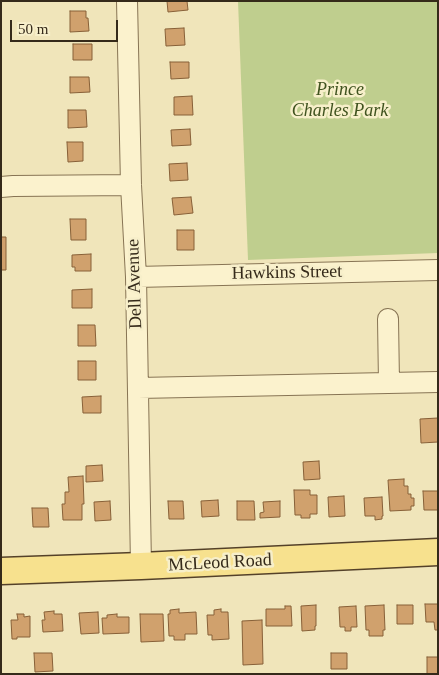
<!DOCTYPE html>
<style>
body{margin:0}
#map{position:relative;width:439px;height:675px;overflow:hidden;background:#f0e5ba;font-family:Georgia,serif}
canvas{display:block}
.frame{position:absolute;inset:0;border:2px solid #352a1a;pointer-events:none}
.scale{position:absolute;left:10px;top:20px;width:108px;height:22px;box-sizing:border-box;border:2px solid #352a1a;border-top:0;padding-left:6px;font-size:15px;line-height:18px;white-space:nowrap;color:#352a1a;-webkit-text-stroke:4px #f7efca;paint-order:stroke}
</style>
<div id="map">
<canvas width="439" height="675"></canvas>
<div class="frame"></div>
<div class="scale">50 m</div>
</div>
<script>
const ctx = document.querySelector('canvas').getContext('2d');
ctx.lineJoin = 'round';
function fillPath(path, color) { ctx.fillStyle = color; ctx.fill(path, 'evenodd'); }
const poly = rows => new Path2D(rows.map(r => 'M' + r).join(''));
function stroke(path, color, width, dash) { ctx.strokeStyle = color; ctx.lineWidth = width; ctx.lineCap = dash ? 'butt' : 'round'; ctx.setLineDash(dash || []); ctx.stroke(path); }
function write(font, color, halo, rows, align = 'center') {
  ctx.font = font + ' Georgia,serif'; ctx.lineWidth = 5; ctx.setLineDash([]); ctx.textBaseline = 'middle'; ctx.strokeStyle = halo; ctx.fillStyle = color; for (const [text, x, y, turn = 0] of rows) {
    ctx.save(); ctx.translate(x, y); ctx.rotate((+turn || 0) * Math.PI / 180); ctx.textAlign = isNaN(turn) ? turn : align; if (halo) ctx.strokeText(text, 0, 0); ctx.fillText(text, 0, 0); ctx.restore();
  }
}
fillPath(poly([
 [238,1,438,1,438,253,248,260]
]), '#bfce8e');
const building = poly([
 [167,1,187,1,188,10,168,12,167,1],
 [70,11,86,11,86,18,88,18,89,31,70,32,70,11],
 [184,28,185,45,166,46,165,29,184,28],
 [73,44,92,44,92,60,73,60,73,44],
 [170,62,189,62,189,78,171,79,170,62],
 [70,77,89,77,90,92,70,93,70,77],
 [192,96,193,115,174,115,174,97,192,96],
 [68,110,86,110,87,127,68,128,68,110],
 [190,129,191,145,172,146,171,130,190,129],
 [67,142,83,142,83,161,68,162,67,142],
 [187,163,188,180,170,181,169,164,187,163],
 [191,197,193,213,174,215,172,198,191,197],
 [70,219,86,219,86,240,71,240,70,219],
 [177,230,194,230,194,250,177,250,177,230],
 [1,237,6,237,6,270,1,270,1,237],
 [91,254,91,271,75,271,75,267,72,267,72,255,91,254],
 [92,289,92,308,72,308,72,290,92,289],
 [78,325,95,325,96,346,78,346,78,325],
 [78,361,96,361,96,380,78,380,78,361],
 [101,396,101,413,83,413,82,397,101,396],
 [438,418,438,442,421,443,420,419,438,418],
 [319,461,320,479,304,480,303,462,319,461],
 [102,465,103,481,86,482,86,466,102,465],
 [83,476,84,504,82,504,82,520,63,520,62,504,65,504,65,492,69,492,68,477,83,476],
 [404,479,404,486,408,486,408,494,411,494,411,498,414,498,414,506,411,506,411,510,390,511,388,480,404,479],
 [294,490,310,490,310,495,317,495,317,514,310,514,310,518,301,518,301,515,295,515,294,490],
 [423,491,438,491,438,510,424,510,423,491],
 [344,496,345,516,329,517,328,497,344,496],
 [382,497,383,516,382,516,382,519,375,520,375,516,365,516,364,498,382,497],
 [218,500,219,516,202,517,201,501,218,500],
 [110,501,111,520,95,521,94,502,110,501],
 [168,501,183,501,184,519,169,519,168,501],
 [237,501,254,501,255,520,237,520,237,501],
 [280,501,280,517,260,518,260,513,264,512,263,502,280,501],
 [32,508,48,508,49,527,33,527,32,508],
 [425,604,438,604,438,630,435,630,434,622,426,622,425,604],
 [316,605,316,626,315,626,315,630,302,631,301,606,316,605],
 [384,605,385,630,383,630,383,636,369,636,369,630,366,630,365,606,384,605],
 [397,605,413,605,413,624,397,624,397,605],
 [285,606,291,606,292,626,266,626,266,609,285,609,285,606],
 [356,606,357,627,351,627,351,631,345,631,345,627,340,627,339,607,356,606],
 [179,609,179,613,196,612,197,634,185,634,185,640,174,640,174,636,169,636,168,614,170,614,170,610,179,609],
 [221,609,221,612,228,612,229,639,212,640,212,635,208,635,207,615,214,615,214,610,221,609],
 [54,611,54,614,62,614,63,631,43,632,42,620,45,620,44,612,54,611],
 [98,612,99,633,81,634,79,613,98,612],
 [17,614,24,614,24,617,30,616,30,637,17,637,17,639,12,639,11,620,18,620,17,614],
 [117,614,117,617,129,617,129,633,103,634,102,618,107,618,107,615,117,614],
 [140,614,163,614,164,641,141,642,140,614],
 [262,620,263,664,243,665,242,621,262,620],
 [34,653,52,653,53,671,35,672,34,653],
 [331,653,347,653,347,669,331,669,331,653],
 [427,657,438,657,438,674,427,674,427,657]
]);
fillPath(building, '#d0a16d');
stroke(building, '#876038', 1);
const minor = poly([
 [127,1,131,185,136,277,141,566],
 [1,187,13,186,131,185],
 [136,277,438,270],
 [388,319,389,383],
 [138,388,438,382]
]);
const major = poly([
 [1,571,141,566,438,552]
]);
stroke(minor, '#877454', 22);
stroke(major, '#544129', 29);
stroke(minor, '#fbf2cd', 20);
stroke(major, '#f7e18e', 26);
write('italic 18px', '#40531f', '#f7efca', [
 ["Prince",340,90],
 ["Charles Park",340,111]
]);
write('18px', '#352a1a', '#f7efca', [
 ["Hawkins Street",287,273,-1],
 ["Dell Avenue",135,284,-92],
 ["McLeod Road",220,563,-3]
]);
</script>
